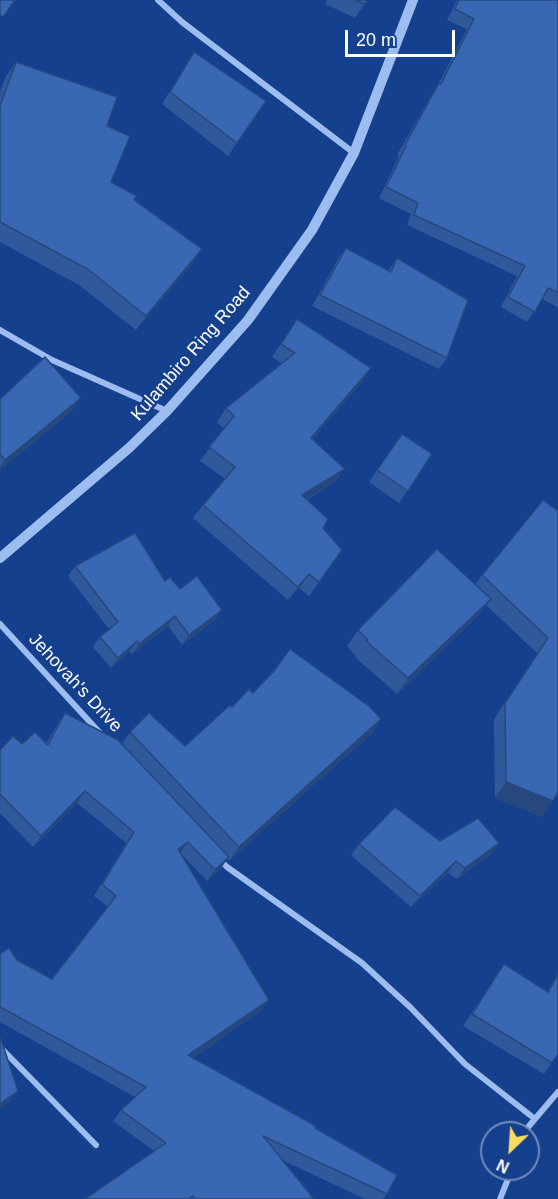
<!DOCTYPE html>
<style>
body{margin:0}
#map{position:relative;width:558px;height:1199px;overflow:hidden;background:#14408d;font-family:Helvetica,sans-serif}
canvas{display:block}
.north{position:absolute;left:480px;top:1121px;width:60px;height:60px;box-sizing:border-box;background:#14408d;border:2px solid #728cbb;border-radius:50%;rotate:205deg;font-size:16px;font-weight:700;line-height:24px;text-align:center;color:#fff}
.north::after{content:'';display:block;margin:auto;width:21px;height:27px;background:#ffdb5d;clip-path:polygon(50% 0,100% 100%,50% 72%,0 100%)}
.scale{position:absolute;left:345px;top:30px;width:110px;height:27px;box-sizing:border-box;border:3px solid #fff;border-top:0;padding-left:8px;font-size:18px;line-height:21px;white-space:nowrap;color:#fff;-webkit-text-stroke:4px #14408d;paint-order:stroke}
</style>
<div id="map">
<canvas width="558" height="1199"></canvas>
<div class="north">N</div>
<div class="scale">20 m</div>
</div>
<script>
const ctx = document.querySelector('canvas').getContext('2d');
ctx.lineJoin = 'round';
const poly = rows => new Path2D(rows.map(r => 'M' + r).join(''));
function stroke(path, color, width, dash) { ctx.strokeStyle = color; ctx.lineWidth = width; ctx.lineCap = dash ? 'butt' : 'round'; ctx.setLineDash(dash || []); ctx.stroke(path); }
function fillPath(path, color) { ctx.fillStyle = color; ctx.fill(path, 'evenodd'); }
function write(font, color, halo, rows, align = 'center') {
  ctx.font = font + ' Helvetica,sans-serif'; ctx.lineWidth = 5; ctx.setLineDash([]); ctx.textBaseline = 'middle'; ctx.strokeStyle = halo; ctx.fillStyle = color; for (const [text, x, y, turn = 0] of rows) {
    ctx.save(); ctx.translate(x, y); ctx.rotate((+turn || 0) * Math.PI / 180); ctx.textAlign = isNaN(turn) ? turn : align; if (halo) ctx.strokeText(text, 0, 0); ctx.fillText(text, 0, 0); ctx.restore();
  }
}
stroke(poly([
 [158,0,182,22,354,153],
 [0,330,52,360,167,411],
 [0,624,101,734],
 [219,859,227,867,362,963,411,1008,465,1064,535,1119],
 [0,1047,96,1145],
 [524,1133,529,1126,558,1092],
 [500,1199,512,1169]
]), '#9dbdf0', 6);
stroke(poly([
 [0,558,129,448,167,411,248,320,312,230,354,153,413,0]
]), '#9dbdf0', 10);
fillPath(poly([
 [327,0,367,0,355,18,325,4],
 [457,0,558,0,558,307,542,299,527,322,501,307,517,276,407,225,411,214,379,198,399,156,397,155,432,94,439,83,467,29,447,20],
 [194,52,266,101,228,156,162,104,186,64],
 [16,62,107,126,111,182,202,249,192,264,136,330,79,285,0,242,0,92,6,76],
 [346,248,388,271,397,258,447,358,439,369,312,306,338,259],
 [297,319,371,368,362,382,313,439,335,482,307,500,323,528,342,550,309,596,299,588,288,600,193,518,203,505,225,479,200,461,224,429,217,422,226,408,282,364,272,357],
 [0,399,71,412,0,470],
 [402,434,432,454,399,503,369,482],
 [543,500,553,801,542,817,495,798,494,719,537,653,486,605,479,615,397,694,355,657,356,656,347,646,358,630,475,585,482,575],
 [75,566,180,589,222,610,215,620,182,645,168,626,132,654,130,651,111,668,93,647,100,637,109,629,68,576],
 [253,693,381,719,371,734,229,861,227,859,221,868,207,881,180,853,261,1011,193,1058,315,1128,387,1194,383,1199,365,1199,282,1160,314,1199,85,1199,154,1151,113,1121,121,1110,135,1097,0,1022,0,954,17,960,52,979,108,907,94,896,126,843,77,803,33,847,0,813,0,750,22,744,46,744,57,725,65,713,122,744,130,732,185,746,232,707],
 [440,841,491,854,457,879,448,873,411,907,351,855,359,844],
 [504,964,547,992,558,973,558,1054,544,1074,463,1026]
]), '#30599b');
fillPath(poly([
 [202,249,192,264,136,330,146,316],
 [371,368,362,382,302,452,311,438],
 [81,398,71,412,0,470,0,467,5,460],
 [345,469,335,482,292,508,302,495],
 [309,574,299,588,288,600,298,587],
 [491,599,479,615,397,694,408,678],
 [222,610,215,620,182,645,189,635],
 [175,616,168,626,132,654,139,644],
 [137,641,130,651,111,668,118,658],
 [381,719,371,734,229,861,239,847],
 [506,782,553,801,542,817,495,798],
 [85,791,77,803,33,847,41,836],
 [188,842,180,853,178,849],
 [499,843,491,854,457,879,465,868],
 [229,857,221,868,207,881,215,870],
 [456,861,448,873,411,907,420,896],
 [269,1000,261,1011,180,1067,188,1055],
 [18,1091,10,1102,0,1109,0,1104]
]), '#27487e');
const building = poly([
 [0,0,15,0,3,17,0,15,0,0],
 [355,0,367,0,365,4,355,0],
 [459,0,558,0,558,293,548,288,535,312,508,297,525,266,414,215,418,203,386,187,406,146,405,145,439,83,441,84,474,19,455,9,459,0],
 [194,52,266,101,237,143,170,92,194,52],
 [16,62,117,97,107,126,130,136,111,182,137,196,134,200,202,249,146,316,89,270,0,222,0,106,16,62],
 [346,248,391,272,397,258,468,300,447,358,320,295,346,248],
 [297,319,371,368,311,438,345,469,302,495,328,519,323,528,342,550,319,582,309,574,298,587,203,505,235,467,209,447,234,416,226,408,295,353,281,344,297,319],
 [45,357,81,398,5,460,0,454,0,399,45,357],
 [402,434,432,454,408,491,377,470,402,434],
 [543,500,558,511,558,792,553,801,506,782,505,703,548,638,482,575,543,500],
 [135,533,165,581,170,577,180,589,197,576,222,610,189,635,175,616,139,644,137,641,118,658,100,637,118,622,75,566,135,533],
 [437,549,491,599,408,678,366,641,368,640,358,630,437,549],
 [290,649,370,707,381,719,239,847,130,732,149,713,185,746,230,705,232,707,249,689,253,693,273,672,290,649],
 [65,713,118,740,229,857,215,870,188,842,178,849,269,1000,188,1055,316,1126,315,1128,397,1175,387,1194,263,1136,314,1199,195,1199,193,1196,188,1199,85,1199,166,1143,121,1110,146,1087,0,1007,0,954,9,948,17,960,52,979,116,896,102,884,134,832,85,791,41,836,0,794,0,750,13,736,22,744,35,732,48,745,65,713],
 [395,807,440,841,478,818,499,843,465,868,456,861,420,896,359,844,395,807],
 [504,964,548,992,558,975,558,1054,552,1063,472,1014,504,964],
 [0,1036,18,1091,0,1104,0,1036]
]);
fillPath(building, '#3867b4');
stroke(building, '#27487e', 1.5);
write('18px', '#fff', '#14408d', [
 ["Kulambiro Ring Road",191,354,-49],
 ["Jehovah's Drive",75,683,47]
]);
</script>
